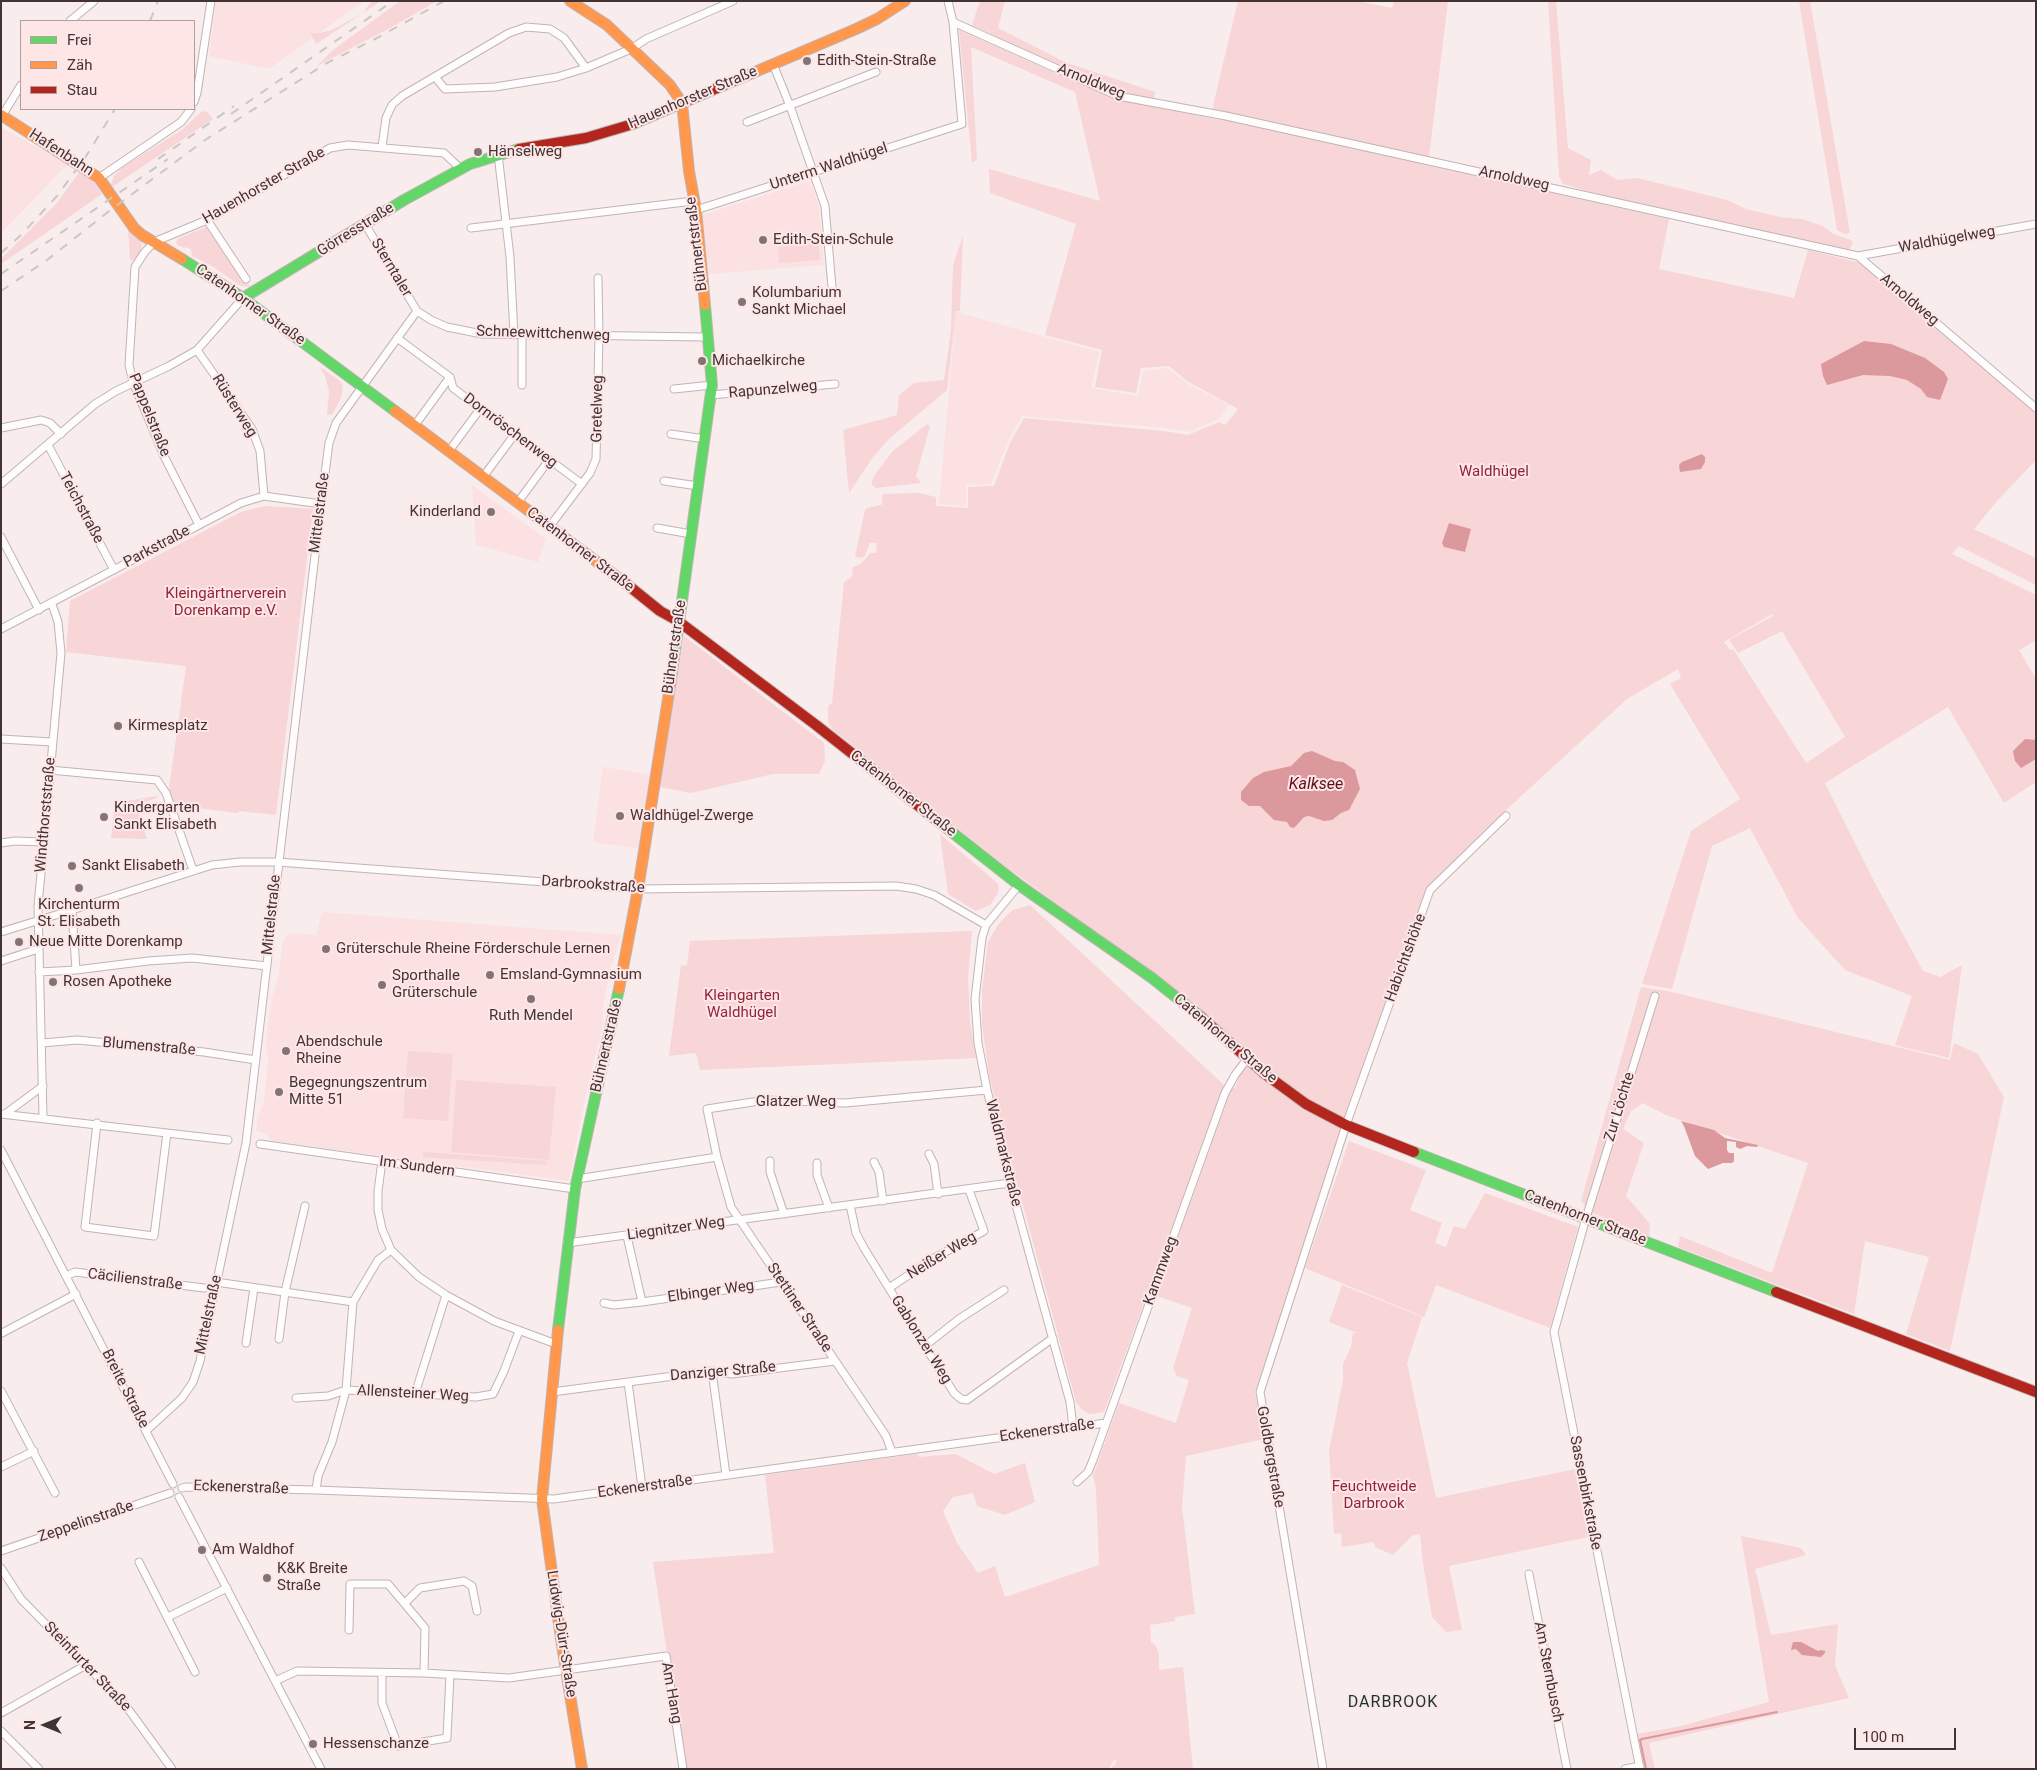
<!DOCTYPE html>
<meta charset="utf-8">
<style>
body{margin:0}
#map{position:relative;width:2037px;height:1770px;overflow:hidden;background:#f8ecec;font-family:Roboto,sans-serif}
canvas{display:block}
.frame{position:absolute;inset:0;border:2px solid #423334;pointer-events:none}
.legend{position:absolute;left:20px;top:20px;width:175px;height:90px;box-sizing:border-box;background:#fee6e7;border:1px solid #b39e9f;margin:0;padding:6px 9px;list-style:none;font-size:15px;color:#423334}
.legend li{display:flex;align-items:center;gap:10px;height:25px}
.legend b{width:25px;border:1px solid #b39e9f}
.north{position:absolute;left:20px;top:1700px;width:50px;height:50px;-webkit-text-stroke:4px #fee6e7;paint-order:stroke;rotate:270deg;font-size:14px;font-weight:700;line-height:20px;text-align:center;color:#423334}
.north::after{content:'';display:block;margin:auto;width:18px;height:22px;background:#423334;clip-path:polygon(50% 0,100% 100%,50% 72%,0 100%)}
.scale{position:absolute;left:1854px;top:1728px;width:102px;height:22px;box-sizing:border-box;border:2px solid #423334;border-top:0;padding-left:6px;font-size:15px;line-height:18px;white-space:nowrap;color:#423334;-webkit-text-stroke:4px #fee6e7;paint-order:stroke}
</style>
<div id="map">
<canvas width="2037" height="1770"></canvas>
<div class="frame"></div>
<ul class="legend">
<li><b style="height:6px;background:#63d668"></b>Frei</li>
<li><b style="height:6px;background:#ff974d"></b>Zäh</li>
<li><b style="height:6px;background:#b3261e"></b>Stau</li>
</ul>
<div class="north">N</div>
<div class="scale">100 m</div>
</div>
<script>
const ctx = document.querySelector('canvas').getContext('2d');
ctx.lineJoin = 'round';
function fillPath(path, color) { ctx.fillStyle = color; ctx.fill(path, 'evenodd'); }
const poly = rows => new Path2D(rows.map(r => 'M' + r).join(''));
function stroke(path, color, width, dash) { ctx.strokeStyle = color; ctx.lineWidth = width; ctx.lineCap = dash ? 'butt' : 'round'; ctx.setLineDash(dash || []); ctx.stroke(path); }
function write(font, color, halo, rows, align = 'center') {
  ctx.font = font + ' Roboto,sans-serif'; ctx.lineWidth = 4; ctx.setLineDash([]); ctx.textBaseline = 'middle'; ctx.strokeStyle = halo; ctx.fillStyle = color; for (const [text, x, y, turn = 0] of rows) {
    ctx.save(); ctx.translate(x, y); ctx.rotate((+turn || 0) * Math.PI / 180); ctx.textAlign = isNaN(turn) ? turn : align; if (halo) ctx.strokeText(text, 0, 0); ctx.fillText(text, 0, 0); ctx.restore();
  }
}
fillPath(poly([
 [216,1,364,1,269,69,209,56],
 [1,127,68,164,1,233],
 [810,181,819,207,824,265,708,274,702,215],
 [956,312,1099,352,1091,388,1138,396,1143,371,1168,368,1186,383,1229,405,1219,419,1188,432,1166,428,1022,416,1008,441,991,484,966,485,966,506,939,504],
 [472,485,546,539,538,562,476,545],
 [603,767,650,775,638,848,593,842],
 [322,912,621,935,611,966,603,1005,603,1023,581,1117,569,1181,272,1141,266,1134,256,1131,258,1117,264,1101,268,1061,266,1042,272,997,278,979,283,940,291,933,316,935]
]), '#fbe1e2');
fillPath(poly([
 [372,1,381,1,316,44,310,33,320,33,332,30,363,13],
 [400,1,437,1,390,28,317,66,333,50],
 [980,1,1005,1,998,28,1067,63,1155,92,1154,100,1118,94,972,25],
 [1238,1,1357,1,1392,8,1394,1,1448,1,1429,157,1427,157,1426,165,1669,219,1659,269,1794,298,1808,250,1861,263,2034,410,2036,413,2036,460,1997,501,1974,529,2036,558,2036,585,1959,546,1952,554,2036,595,2036,640,2019,650,2036,679,2036,782,2004,803,1948,707,1825,783,1875,883,1923,971,1940,977,1962,965,1949,1058,1895,1045,1912,996,1845,970,1798,918,1750,828,1712,846,1672,989,1642,984,1691,831,1740,799,1670,684,1681,678,1678,669,1627,699,1506,810,1510,816,1428,889,1348,1115,1345,1115,1326,1182,1255,1392,1264,1439,1186,1456,1182,1507,1195,1614,1175,1617,1175,1621,1150,1625,1151,1642,1156,1646,1159,1654,1159,1670,1183,1667,1193,1769,1111,1769,1117,1761,1114,1760,1109,1769,685,1769,653,1562,774,1553,765,1475,917,1454,919,1457,956,1454,994,1474,1025,1463,1035,1502,1005,1515,977,1506,973,1493,953,1497,943,1511,957,1543,978,1573,995,1566,1005,1597,1099,1565,1096,1489,1093,1476,1119,1403,1176,1423,1189,1380,1177,1376,1173,1368,1192,1308,1157,1296,1232,1087,1235,1088,1248,1055,1194,1003,1005,866,832,729,828,721,828,706,832,703,844,582,852,577,853,567,861,564,870,553,876,553,877,543,870,543,864,557,859,558,855,556,865,510,867,508,884,504,882,503,882,496,884,494,919,493,936,497,936,506,968,508,968,487,994,486,1010,443,1024,418,1164,431,1188,435,1219,422,1225,425,1238,409,1187,381,1169,366,1141,368,1136,393,1095,387,1102,350,1045,335,1076,224,990,193,989,169,1100,201,1075,92,971,47,977,160,972,162,959,30,1080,84,1079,81,1120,99,1219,120,1221,113,1212,110],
 [1772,614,1773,616,1729,640,1738,653,1782,631,1845,737,1806,763,1733,649,1730,650,1724,642],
 [1548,1,1556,1,1568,148,1591,160,1589,175,1601,170,1617,180,1637,178,1727,200,1746,209,1780,217,1802,219,1823,226,1833,234,1851,240,1853,242,1849,250,1612,198,1563,184,1559,176],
 [1799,1,1810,1,1850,233,1845,234,1837,230],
 [206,111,213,119,112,187,111,184,114,176,122,168,183,129,201,112],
 [80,171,93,181,102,194,1,264,1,259,57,203],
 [206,227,244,283,247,282,250,287,241,286,212,266,192,256,191,249,186,247,184,248,177,245,176,242,178,239],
 [128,229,142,242,141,251,134,260,130,260],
 [963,235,960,311,956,311,947,390,890,438,873,457,849,493,843,430,897,415,899,395,914,383,944,380,951,330,953,266],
 [818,243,820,260,779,263,778,247],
 [320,367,339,380,343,386,341,398,332,415,327,414,329,391,325,376],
 [927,424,930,426,916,476,921,483,876,488,872,485,872,481,876,473,892,452],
 [265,506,313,509,276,815,239,811,238,813,173,805,169,789,186,666,66,652,70,601,241,512],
 [684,636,824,743,825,761,819,774,773,774,691,793,660,787],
 [156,796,157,798,136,805,147,839,111,838,115,803],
 [940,834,996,882,999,886,998,893,990,905,976,911,948,894],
 [1030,905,1224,1085,1104,1412,1089,1414,1082,1410,1076,1402,1000,1120,989,1075,982,1024,982,991,988,942,999,923,1013,910],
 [972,931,968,978,970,1021,976,1058,700,1070,696,1053,669,1056,681,965,687,966,690,941],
 [1641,987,1672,992,1950,1060,1954,1043,1978,1054,2004,1097,1950,1351,1906,1334,1929,1257,1865,1241,1854,1314,1678,1247,1680,1236,1772,1273,1808,1163,1666,1115,1643,1103,1631,1111,1623,1129,1644,1143,1626,1196,1650,1224,1649,1236,1593,1213,1581,1201],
 [408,1051,453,1054,448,1121,403,1118],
 [456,1080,556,1087,549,1160,451,1152],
 [1349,1141,1426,1170,1410,1210,1442,1223,1435,1243,1446,1247,1454,1226,1465,1229,1485,1193,1578,1227,1550,1328,1436,1285,1424,1317,1305,1268],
 [423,1152,546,1161,546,1165,423,1157],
 [1342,1285,1422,1317,1407,1363,1436,1498,1575,1469,1588,1537,1449,1566,1462,1630,1446,1632,1432,1617,1423,1563,1420,1534,1413,1535,1393,1555,1375,1547,1374,1542,1342,1547,1341,1533,1334,1534,1329,1451,1343,1380,1343,1364,1351,1347,1353,1333,1357,1333,1329,1322],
 [1741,1536,1801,1548,1806,1555,1755,1569,1771,1635,1838,1624,1835,1665,1849,1698,1649,1743,1655,1769,1643,1769,1637,1734,1681,1726,1769,1702]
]), '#f8d5d7');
fillPath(poly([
 [1864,341,1891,344,1925,358,1944,372,1948,379,1940,400,1927,397,1921,389,1907,380,1890,376,1863,375,1827,385,1823,376,1821,364],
 [1702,454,1705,457,1705,462,1701,469,1680,472,1679,465,1682,462],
 [1449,523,1471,529,1465,552,1444,547,1442,543],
 [2025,739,2036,740,2036,759,2021,768,2015,761,2013,751],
 [1312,751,1335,761,1343,762,1355,770,1360,789,1349,810,1341,813,1332,820,1324,821,1309,816,1304,817,1294,828,1290,827,1287,822,1274,820,1260,806,1249,806,1241,800,1241,792,1253,778,1264,772,1291,766,1304,753],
 [1681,1121,1714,1130,1725,1138,1758,1145,1757,1147,1747,1146,1740,1149,1736,1147,1736,1142,1727,1141,1727,1150,1729,1153,1734,1153,1734,1161,1732,1163,1723,1163,1708,1169,1695,1156,1684,1126],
 [1793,1642,1801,1642,1818,1651,1821,1650,1825,1651,1825,1653,1821,1657,1802,1655,1796,1649,1791,1650]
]), '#db989d');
stroke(poly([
 [1646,1769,1640,1740,1642,1739,1777,1712]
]), '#db989d', 2);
const street = poly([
 [70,21,94,1],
 [953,22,1118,96,1226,116,1858,256,2036,408],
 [773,64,790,106,825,206,832,287],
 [435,77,445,89,495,87,557,77,586,68,631,49,646,39,733,1],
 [194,102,197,93,211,1],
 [2,116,21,85],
 [747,122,876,72],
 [382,147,386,118,392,105,402,96,509,33,526,27,550,29,564,38,586,68],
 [498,154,510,257,514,335],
 [99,178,181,122,191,109],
 [696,210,962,124,953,22,948,1],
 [207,220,246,279],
 [365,224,417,311],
 [471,228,693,201],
 [1858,256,2036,224],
 [397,338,450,377,453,388,582,484],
 [197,350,252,429,260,451,264,496],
 [522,385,522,335],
 [674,389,712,385],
 [711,395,835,384],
 [415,425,450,377],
 [1,428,41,420,50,423,61,434],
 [671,434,705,439],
 [48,445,114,570],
 [449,451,480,409],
 [483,477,515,434],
 [664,481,698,486],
 [1,484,95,404,116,391,169,366,197,350,243,298],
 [518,502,549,460],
 [199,525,164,456,133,382,129,365,135,267,144,253,154,242,207,220,330,148,348,145,444,153,461,169],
 [550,526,590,473,596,459,599,337,598,278],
 [657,528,691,534],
 [1,537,39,610],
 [1,629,241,503,264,496,321,504],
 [1,739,52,742],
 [50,770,157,780,166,793,193,870],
 [1,843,15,841,43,842],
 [1019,885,986,925,982,938,975,999,978,1043,987,1090,1010,1183,1070,1402,1073,1427],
 [72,910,212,865,240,862,278,862,638,889,896,886,916,889,934,895,986,925],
 [1,932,72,910,76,970,39,972],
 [1,961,38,949],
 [76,970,148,961,192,958,267,966],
 [42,1043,77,1040,204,1052,256,1060],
 [1,1114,228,1140],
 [5,1114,43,1086],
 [43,1117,38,906,61,653,58,622,52,604],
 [97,1123,85,1227,154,1236,167,1133],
 [260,1144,575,1189],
 [1,1150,173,1484],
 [929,1154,934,1164,938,1194],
 [717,1157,731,1207,876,1421,886,1436,892,1452],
 [382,1161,378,1191,378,1210,382,1229,391,1250,419,1277,446,1295,494,1321,556,1344],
 [770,1161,770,1172,784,1214],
 [874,1162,879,1172,883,1201],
 [817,1163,817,1175,829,1208],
 [577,1179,717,1157,707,1109,766,1100,845,1103,987,1090],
 [850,1205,856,1233,864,1248,954,1393,961,1399,967,1400,1053,1338],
 [627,1236,642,1302,781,1282],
 [567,1243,1010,1183],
 [66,1276,75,1272,204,1288],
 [216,1282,353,1302],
 [889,1288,936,1257,984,1231,969,1190],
 [604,1303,614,1305,642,1302],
 [2,1333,76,1294],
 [279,1339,285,1292,305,1206],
 [246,1343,254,1288],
 [926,1345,959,1319,1004,1290],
 [712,1371,726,1475],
 [628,1382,642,1487],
 [1,1391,55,1493],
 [552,1392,712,1371,732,1374,835,1361],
 [415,1394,446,1295],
 [296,1398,328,1396,346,1390,476,1397,493,1394,504,1371,519,1331],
 [146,1431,182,1398,193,1382,200,1361,246,1143,321,504,329,443,336,423,417,311,431,320,447,327,482,334,707,337],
 [1,1467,34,1451],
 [1077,1482,1088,1472,1093,1460,1225,1093,1235,1075,1247,1059],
 [182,1488,186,1487,316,1490,554,1499,1106,1423],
 [316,1490,318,1476,332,1442,346,1390,353,1302,378,1260,391,1250],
 [179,1497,321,1769],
 [1,1551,170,1493],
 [139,1562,195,1672],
 [1,1568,21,1599,126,1706,172,1769],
 [1529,1574,1567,1769],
 [405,1603,420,1588,464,1581,472,1586,477,1611],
 [168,1617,227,1588],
 [349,1630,350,1584,388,1584,425,1628,424,1673],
 [382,1673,382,1703,398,1746,447,1738,450,1675],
 [275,1681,297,1671,424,1673,509,1678,666,1656,683,1769],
 [1,1713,86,1665],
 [1,1731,39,1769],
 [1323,1769,1260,1392,1346,1125,1430,890,1506,816],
 [1625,1769,1640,1766],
 [1640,1769,1554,1332,1586,1218,1655,996]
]);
const fast = poly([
 [182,259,243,298,395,411],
 [243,298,404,200,470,164,519,149],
 [671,680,712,385,705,305],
 [944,826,1019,885,1152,978,1201,1017],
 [1414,1152,1776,1292],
 [558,1330,575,1189,619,989]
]);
const slow = poly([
 [570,1,607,25,670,85,682,103,689,171,696,210,705,305],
 [736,80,856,29,877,19,905,1],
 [1,115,99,178,134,228,142,235,182,259],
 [395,411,624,582],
 [619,989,638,889,671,680],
 [558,1330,542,1499,561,1639,582,1769]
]);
const jam = poly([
 [519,149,586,138,633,124,736,80],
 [624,582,660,611,678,621,816,725,944,826],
 [1201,1017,1265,1074,1306,1104,1346,1125,1414,1152],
 [1776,1292,2036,1392]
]);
stroke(street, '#c0b4b4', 9);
stroke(fast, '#c0b4b4', 12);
stroke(slow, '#c0b4b4', 12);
stroke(jam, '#c0b4b4', 12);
stroke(street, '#fefcfc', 7);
stroke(fast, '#63d668', 10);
stroke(slow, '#ff974d', 10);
stroke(jam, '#b3261e', 10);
stroke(poly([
 [150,21,158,1],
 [231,114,393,1],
 [158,159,234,106],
 [1,253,21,235,57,196,85,158,115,109],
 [1,274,168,159],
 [1,291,47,260,108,212,205,140,327,63,375,39,444,1]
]), '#cbc7c7', 2, [9, 9]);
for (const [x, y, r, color] of [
 [807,61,5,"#827474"],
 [478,152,5,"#827474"],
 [763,240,5,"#827474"],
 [742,302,5,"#827474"],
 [702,361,5,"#827474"],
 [491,512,5,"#827474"],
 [118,726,5,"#827474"],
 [620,816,5,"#827474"],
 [104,817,5,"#827474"],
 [72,866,5,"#827474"],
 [79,888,5,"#827474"],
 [19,942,5,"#827474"],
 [326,949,5,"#827474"],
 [490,975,5,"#827474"],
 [53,982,5,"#827474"],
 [382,985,5,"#827474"],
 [531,999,5,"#827474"],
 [286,1051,5,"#827474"],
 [279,1092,5,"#827474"],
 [202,1550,5,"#827474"],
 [267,1578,5,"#827474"],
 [313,1744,5,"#827474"]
]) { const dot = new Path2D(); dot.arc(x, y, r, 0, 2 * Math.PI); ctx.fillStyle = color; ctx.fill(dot); stroke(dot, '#fee6e7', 2); }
write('15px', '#423334', '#fee6e7', [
 ["Edith-Stein-Straße",817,61],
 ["Hänselweg",488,152],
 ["Edith-Stein-Schule",773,240],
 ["Kolumbarium",752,293],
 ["Sankt Michael",752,310],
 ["Michaelkirche",712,361],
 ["Kinderland",481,512,"right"],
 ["Kirmesplatz",128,726],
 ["Kindergarten",114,808],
 ["Sankt Elisabeth",114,825],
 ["Waldhügel-Zwerge",630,816],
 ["Sankt Elisabeth",82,866],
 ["Kirchenturm",79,905,"center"],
 ["St. Elisabeth",79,922,"center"],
 ["Neue Mitte Dorenkamp",29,942],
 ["Grüterschule Rheine Förderschule Lernen",336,949],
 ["Emsland-Gymnasium",500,975],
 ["Sporthalle",392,976],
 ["Grüterschule",392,993],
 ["Rosen Apotheke",63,982],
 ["Ruth Mendel",531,1016,"center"],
 ["Abendschule",296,1042],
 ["Rheine",296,1059],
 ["Begegnungszentrum",289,1083],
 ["Mitte 51",289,1100],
 ["Am Waldhof",212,1550],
 ["K&K Breite",277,1569],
 ["Straße",277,1586],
 ["Hessenschanze",323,1744]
], 'left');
write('15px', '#423334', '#fee6e7', [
 ["Arnoldweg",1091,82,22],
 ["Hauenhorster Straße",693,98,-23],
 ["Hafenbahn",61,153,33],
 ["Unterm Waldhügel",829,167,-18],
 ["Arnoldweg",1514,179,12],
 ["Hauenhorster Straße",264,186,-30],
 ["Görresstraße",356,230,-32],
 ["Waldhügelweg",1947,240,-10],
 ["Bühnertstraße",697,244,-97],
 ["Sterntaler",391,268,59],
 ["Arnoldweg",1909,300,40],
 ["Catenhorner Straße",250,305,35],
 ["Schneewittchenweg",543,334,2],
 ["Rapunzelweg",773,390,-5],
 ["Rüsterweg",234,406,58],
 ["Gretelweg",598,409,-89],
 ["Pappelstraße",149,415,68],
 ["Dornröschenweg",510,431,37],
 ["Teichstraße",81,508,62],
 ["Mittelstraße",320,513,-83],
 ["Parkstraße",157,547,-28],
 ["Catenhorner Straße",580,550,37],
 ["Bühnertstraße",675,647,-82],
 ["Catenhorner Straße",903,794,38],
 ["Windthorststraße",46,815,-85],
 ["Darbrookstraße",593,885,4],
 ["Mittelstraße",272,915,-84],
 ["Habichtshöhe",1406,958,-70],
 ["Catenhorner Straße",1225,1039,40],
 ["Bühnertstraße",607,1046,-77],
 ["Blumenstraße",149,1047,5],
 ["Glatzer Weg",796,1102],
 ["Zur Löchte",1620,1107,-73],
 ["Waldmarkstraße",1003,1153,76],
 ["Im Sundern",417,1167,8],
 ["Catenhorner Straße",1585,1218,21],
 ["Liegnitzer Weg",676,1229,-8],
 ["Neißer Weg",942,1256,-31],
 ["Kammweg",1161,1271,-70],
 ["Cäcilienstraße",135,1280,7],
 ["Elbinger Weg",711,1292,-8],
 ["Stettiner Straße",799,1308,56],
 ["Mittelstraße",209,1315,-78],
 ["Gablonzer Weg",921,1340,58],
 ["Danziger Straße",723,1372,-5],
 ["Breite Straße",125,1389,63],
 ["Allensteiner Weg",413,1394,3],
 ["Eckenerstraße",1047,1431,-8],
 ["Goldbergstraße",1270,1457,80],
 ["Eckenerstraße",645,1487,-8],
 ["Eckenerstraße",241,1488,2],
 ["Sassenbirkstraße",1585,1493,79],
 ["Zeppelinstraße",86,1522,-19],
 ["Ludwig-Dürr-Straße",561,1634,81],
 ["Steinfurter Straße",87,1667,46],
 ["Am Sternbusch",1548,1672,79],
 ["Am Hang",671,1693,80]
]);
write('15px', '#912437', '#fee6e7', [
 ["Waldhügel",1494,472],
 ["Kleingärtnerverein",226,594],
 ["Dorenkamp e.V.",226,611],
 ["Kleingarten",742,996],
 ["Waldhügel",742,1013],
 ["Feuchtweide",1374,1487],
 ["Darbrook",1374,1504]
]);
write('italic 16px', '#600c1e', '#fee6e7', [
 ["Kalksee",1316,785]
]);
ctx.letterSpacing = '1px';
write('16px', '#133636', '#fee6e7', [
 ["DARBROOK",1393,1703]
]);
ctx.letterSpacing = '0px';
</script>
